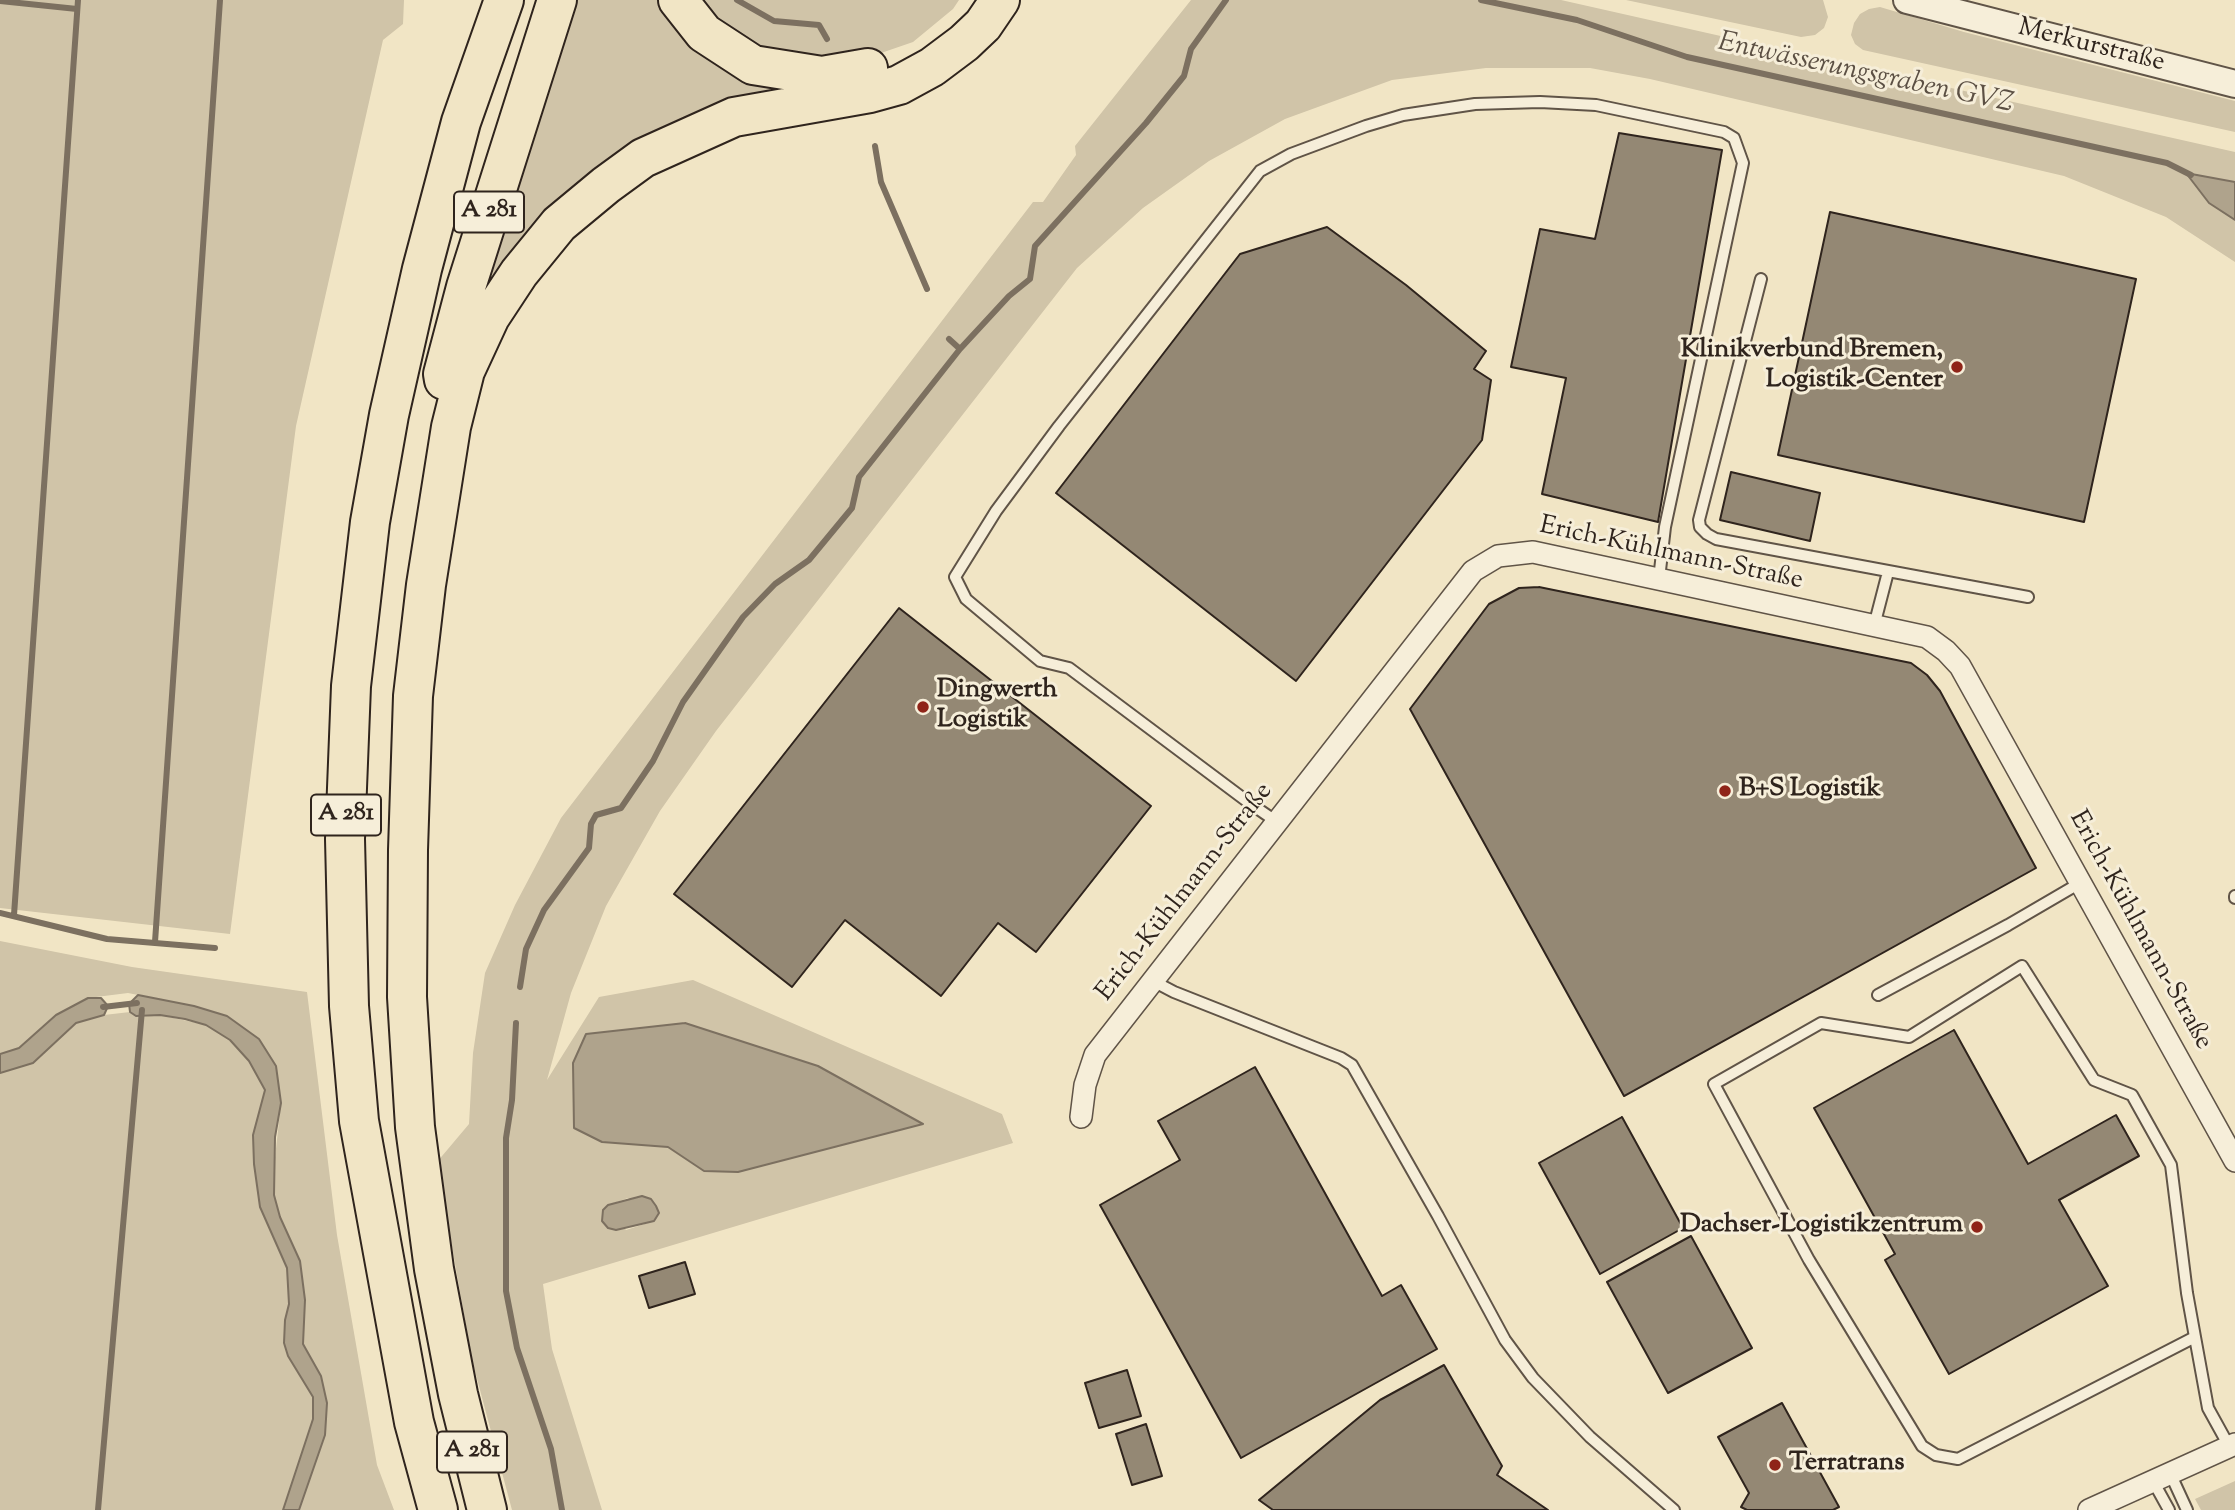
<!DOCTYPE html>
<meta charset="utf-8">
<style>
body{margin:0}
canvas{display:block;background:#f1e5c5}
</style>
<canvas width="2235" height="1510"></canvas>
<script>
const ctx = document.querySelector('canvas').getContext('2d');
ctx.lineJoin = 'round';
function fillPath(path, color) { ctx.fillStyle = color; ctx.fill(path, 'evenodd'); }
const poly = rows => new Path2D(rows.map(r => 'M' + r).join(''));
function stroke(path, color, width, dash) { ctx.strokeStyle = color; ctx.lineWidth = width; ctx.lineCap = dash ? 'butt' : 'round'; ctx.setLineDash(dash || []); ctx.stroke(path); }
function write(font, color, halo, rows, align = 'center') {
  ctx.font = font + ' "Sorts Mill Goudy",serif'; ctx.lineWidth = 6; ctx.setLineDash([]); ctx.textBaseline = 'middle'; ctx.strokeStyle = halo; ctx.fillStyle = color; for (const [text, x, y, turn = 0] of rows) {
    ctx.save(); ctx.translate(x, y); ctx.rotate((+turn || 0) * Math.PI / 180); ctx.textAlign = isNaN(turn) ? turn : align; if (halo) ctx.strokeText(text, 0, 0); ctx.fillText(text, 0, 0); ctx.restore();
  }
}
fillPath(poly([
 [0,0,404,0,403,24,383,40,296,426,230,934,0,908],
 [573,0,663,0,667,5,839,81,711,115,475,317],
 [688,0,959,0,953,9,913,42,855,62,742,46],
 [1191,0,1561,0,2235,152,2235,182,2187,173,2209,203,2235,220,2235,262,2166,217,2064,176,1650,79,1590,68,1486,68,1392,80,1285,119,1209,161,1143,208,1077,268,716,731,660,811,606,906,571,993,547,1080,599,997,693,980,1002,1114,1013,1143,543,1284,552,1349,602,1510,512,1510,472,1360,437,1162,469,1124,473,1053,485,973,515,905,561,818,1033,202,1043,202,1076,155,1075,146],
 [628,1198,654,1221,626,1230,608,1205],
 [1626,0,1823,0,1828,17,1824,28,1815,35,1801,37],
 [1880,7,1964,32,2235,101,2235,132,1863,50,1855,44,1851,35,1854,23,1860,14,1869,9],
 [0,941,132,967,307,992,337,1235,377,1465,394,1510,299,1510,321,1376,303,1344,300,1261,280,1217,274,1195,274,1167,281,1103,276,1066,259,1039,227,1016,194,1006,128,993,88,998,56,1015,19,1048,0,1054],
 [130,1012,141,1017,160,1015,206,1025,230,1040,249,1061,265,1091,253,1135,254,1164,260,1207,287,1268,289,1304,285,1320,288,1356,313,1397,313,1418,283,1510,0,1510,0,1073,33,1063,76,1023,104,1015],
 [2235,1481,2235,1510,2201,1510,2195,1499]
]), '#d0c4a8');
const water = poly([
 [2186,173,2235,182,2235,220,2209,203,2186,173],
 [138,995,194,1006,227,1016,259,1039,276,1066,281,1103,275,1137,274,1195,280,1217,300,1261,305,1300,303,1344,321,1376,327,1403,325,1435,299,1510,283,1510,313,1419,313,1397,288,1356,284,1343,285,1320,289,1304,287,1268,260,1207,254,1164,253,1135,265,1090,249,1061,230,1040,206,1025,185,1019,160,1015,136,1016,130,1012,129,1004,138,995],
 [88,998,101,998,108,1006,104,1015,76,1023,33,1063,0,1073,0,1054,19,1048,56,1015,88,998],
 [685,1023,818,1066,923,1124,738,1172,704,1171,668,1147,602,1142,574,1128,573,1063,586,1034,685,1023],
 [642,1196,651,1199,656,1206,659,1213,654,1221,616,1230,608,1228,602,1221,603,1210,608,1205,642,1196]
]);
fillPath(water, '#afa38c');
stroke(water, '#7c7060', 2);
stroke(poly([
 [737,0,774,21,819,25,827,39],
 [1481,0,1577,20,1687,57,2167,163,2191,175],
 [0,1,77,9],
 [875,146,881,182,927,289],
 [949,339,960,349],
 [0,913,107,939,215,948],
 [14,915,78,0],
 [155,942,220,0],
 [520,987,526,949,544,910,589,848,591,824,596,815,621,808,653,761,683,702,743,617,775,584,809,560,852,508,859,477,960,349,1009,296,1030,279,1035,246,1146,123,1184,76,1191,49,1226,0],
 [103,1007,137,1003],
 [516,1023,512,1100,506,1138,506,1291,517,1348,551,1449,562,1510],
 [98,1510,142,1010]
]), '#7c7060', 6);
const building = poly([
 [1619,133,1722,150,1658,522,1542,494,1566,378,1511,367,1540,229,1595,239,1619,133],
 [1830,212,2136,279,2084,522,1778,455,1830,212],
 [1327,227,1406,285,1486,351,1474,369,1491,380,1482,440,1296,681,1056,493,1240,254,1327,227],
 [1731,472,1820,493,1810,541,1720,520,1731,472],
 [1539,587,1911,663,1927,675,1940,691,2036,868,1624,1096,1410,709,1489,604,1519,588,1539,587],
 [899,608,1151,806,1036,952,998,923,941,996,845,920,792,987,674,894,899,608],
 [1954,1030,2028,1164,2116,1115,2139,1156,2059,1200,2108,1286,1949,1374,1885,1260,1895,1254,1814,1108,1954,1030],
 [1255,1067,1382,1296,1401,1285,1437,1349,1241,1458,1100,1205,1180,1160,1158,1121,1255,1067],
 [1622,1117,1683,1228,1600,1274,1539,1163,1622,1117],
 [1691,1236,1752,1348,1668,1393,1607,1282,1691,1236],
 [685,1262,695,1294,649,1308,639,1276,685,1262],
 [1444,1365,1502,1466,1497,1475,1548,1510,1273,1510,1259,1500,1380,1400,1444,1365],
 [1127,1370,1141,1416,1099,1428,1085,1383,1127,1370],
 [1782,1403,1839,1507,1833,1510,1747,1510,1741,1507,1749,1493,1718,1437,1782,1403],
 [1146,1424,1162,1476,1132,1485,1116,1434,1146,1424]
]);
fillPath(building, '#948874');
stroke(building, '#2f241d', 2);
const service = poly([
 [1761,279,1699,520,1700,527,1707,534,1716,539,2028,597],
 [1874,626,1888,572],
 [1277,822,1248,802,1069,668,1040,661,966,599,955,577,996,511,1059,426,1260,171,1291,154,1366,126,1403,115,1475,104,1540,102,1596,105,1724,132,1734,138,1743,163,1665,527,1659,579],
 [2235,896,2235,898],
 [1153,981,1174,992,1341,1058,1352,1065,1438,1216,1505,1340,1533,1378,1590,1437,1674,1510],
 [1878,995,2008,925,2080,883],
 [2195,1337,1958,1459,1936,1455,1922,1446,1809,1260,1714,1084,1821,1023,1909,1037,2022,966,2094,1080,2132,1095,2171,1165,2187,1293,2195,1337,2208,1408,2229,1446],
 [2170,1473,2187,1510],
 [2153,1481,2169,1510]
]);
const minor = poly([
 [1081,1117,1085,1085,1095,1055,1473,571,1498,556,1533,552,1927,637,1946,651,1960,666,2235,1161],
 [2089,1510,2235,1444]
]);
const tertiary = poly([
 [1907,0,2235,84]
]);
const motorway = poly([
 [678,0,704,33,753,65,822,76,868,68],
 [444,380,443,374,466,287,557,0],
 [438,1510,414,1422,359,1121,349,1006,345,839,351,686,370,522,389,415,422,269,461,122,504,0],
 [487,1510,458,1394,434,1269,415,1127,407,997,408,850,413,696,426,585,451,427,465,371,490,317,519,273,559,224,606,185,643,158,734,117,870,93,899,85,932,67,964,43,983,25,1000,0]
]);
stroke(service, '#605447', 14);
stroke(minor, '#605447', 24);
stroke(tertiary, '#605447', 30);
stroke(motorway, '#2f241d', 42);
stroke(service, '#f6eed9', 10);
stroke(minor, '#f6eed9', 21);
stroke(tertiary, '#f6eed9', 26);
stroke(motorway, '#f1e5c5', 38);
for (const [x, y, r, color] of [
 [1957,367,7,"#8f2418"],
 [923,707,7,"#8f2418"],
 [1725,791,7,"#8f2418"],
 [1977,1227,7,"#8f2418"],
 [1775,1465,7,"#8f2418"]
]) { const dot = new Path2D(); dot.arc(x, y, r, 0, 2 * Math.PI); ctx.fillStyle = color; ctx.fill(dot); stroke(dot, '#f6eed9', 2.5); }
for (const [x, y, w] of [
 [489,212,70],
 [346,815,70],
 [472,1452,70]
]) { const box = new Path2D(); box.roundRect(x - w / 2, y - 20.5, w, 41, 5); ctx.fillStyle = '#f6eed9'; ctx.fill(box); stroke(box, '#2f241d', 2); }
write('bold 24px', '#2f241d', null, [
 ["A 281",489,212],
 ["A 281",346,815],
 ["A 281",472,1452]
]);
write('26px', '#2f241d', '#f6eed9', [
 ["Merkurstraße",2091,47,14],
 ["Erich-Kühlmann-Straße",1671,555,12],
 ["Erich-Kühlmann-Straße",1186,893,-52],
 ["Erich-Kühlmann-Straße",2139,931,61]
]);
write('bold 26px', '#2f241d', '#f6eed9', [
 ["Klinikverbund Bremen,",1943,352,"right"],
 ["Logistik-Center",1943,382,"right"],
 ["Dingwerth",937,692],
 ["Logistik",937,722],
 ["B+S Logistik",1739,791],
 ["Dachser-Logistikzentrum",1963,1227,"right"],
 ["Terratrans",1789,1465]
], 'left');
write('italic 28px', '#5c5044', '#f6eed9', [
 ["Entwässerungsgraben GVZ",1865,75,12]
]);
</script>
